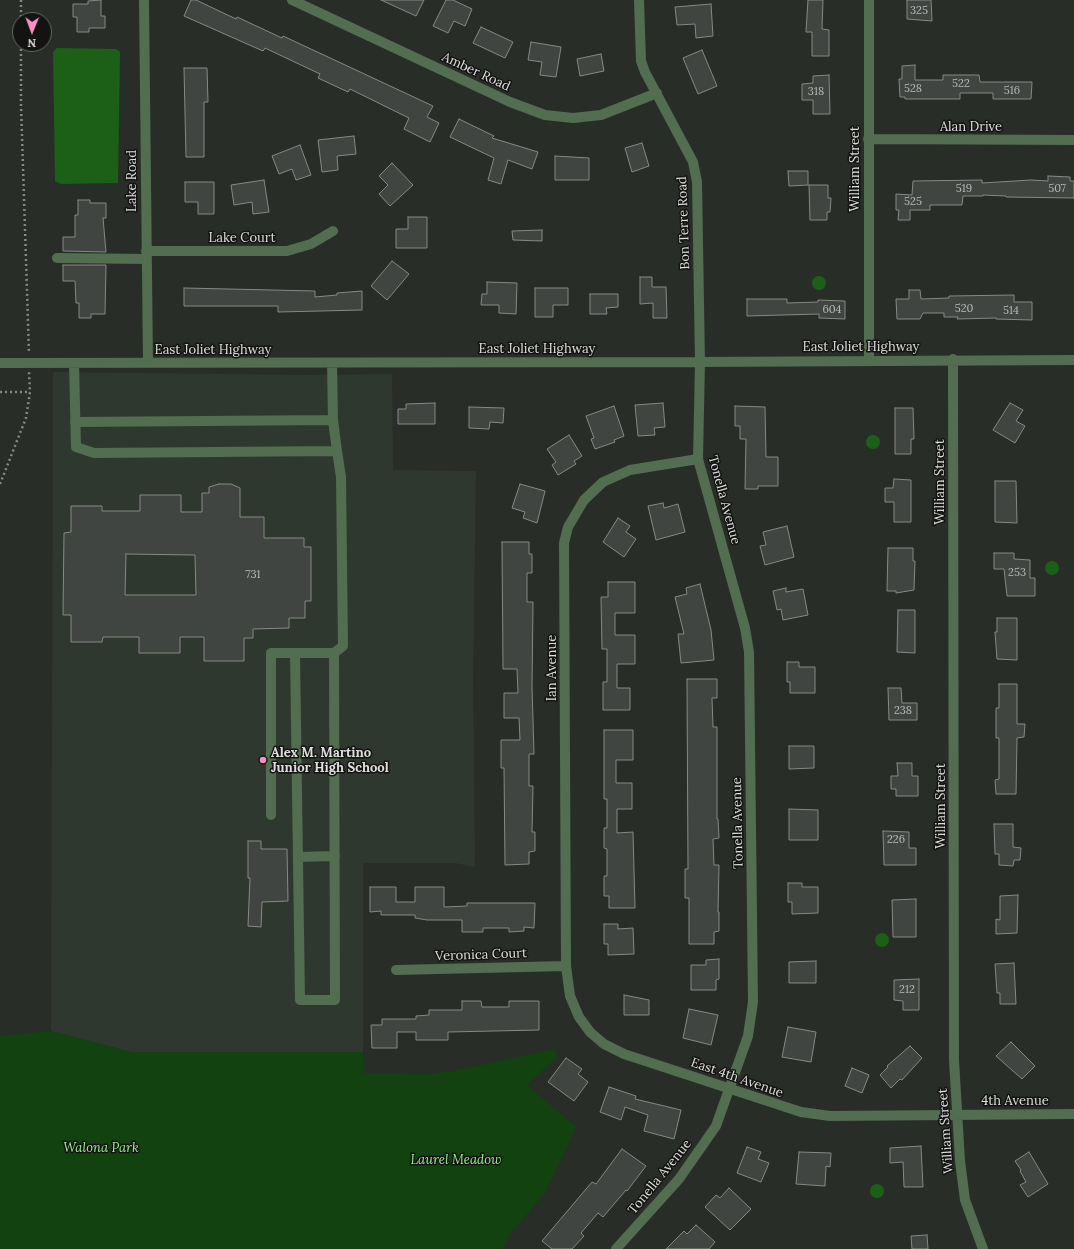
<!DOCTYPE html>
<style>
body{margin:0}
#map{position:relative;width:1074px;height:1249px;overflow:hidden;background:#292d28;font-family:Lora,serif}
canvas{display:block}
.north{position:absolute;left:12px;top:12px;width:40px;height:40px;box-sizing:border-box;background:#131412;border:1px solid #646664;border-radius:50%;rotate:181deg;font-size:11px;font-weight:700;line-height:16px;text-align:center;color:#dee0de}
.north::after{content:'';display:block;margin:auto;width:14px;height:18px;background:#fc8fc1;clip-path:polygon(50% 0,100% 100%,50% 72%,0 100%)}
</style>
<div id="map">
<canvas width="1074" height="1249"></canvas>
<div class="north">N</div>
</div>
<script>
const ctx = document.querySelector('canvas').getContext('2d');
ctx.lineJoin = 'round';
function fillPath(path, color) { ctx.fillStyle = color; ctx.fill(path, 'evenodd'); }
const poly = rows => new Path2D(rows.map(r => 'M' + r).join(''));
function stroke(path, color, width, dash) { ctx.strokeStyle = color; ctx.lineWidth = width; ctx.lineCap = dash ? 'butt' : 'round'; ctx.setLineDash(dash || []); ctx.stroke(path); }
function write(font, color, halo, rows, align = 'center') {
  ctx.font = font + ' Lora,serif'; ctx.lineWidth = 3; ctx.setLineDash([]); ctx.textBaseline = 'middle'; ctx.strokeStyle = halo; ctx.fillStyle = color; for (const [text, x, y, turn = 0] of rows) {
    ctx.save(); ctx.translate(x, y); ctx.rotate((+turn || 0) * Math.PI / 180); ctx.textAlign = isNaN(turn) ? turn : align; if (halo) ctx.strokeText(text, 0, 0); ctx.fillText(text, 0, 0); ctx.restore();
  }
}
fillPath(poly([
 [53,372,309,375,392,374,393,470,476,471,473,680,475,867,455,863,363,863,363,1052,131,1052,51,1031]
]), '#2f382e');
fillPath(poly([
 [51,1031,131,1052,363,1052,364,1073,429,1074,454,1071,554,1049,558,1056,527,1085,576,1127,545,1193,511,1233,502,1249,0,1249,0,1036]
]), '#12420f');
fillPath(poly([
 [57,48,116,49,120,52,118,183,61,184,55,181,53,52],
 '812 283a7 7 0 1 1 14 0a7 7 0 1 1-14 0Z',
 '866 442a7 7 0 1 1 14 0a7 7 0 1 1-14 0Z',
 '1045 568a7 7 0 1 1 14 0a7 7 0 1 1-14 0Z',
 '875 940a7 7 0 1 1 14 0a7 7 0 1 1-14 0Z',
 '870 1191a7 7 0 1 1 14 0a7 7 0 1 1-14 0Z'
]), '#1c6017');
const building = poly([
 [101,0,101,16,105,16,105,28,89,28,89,32,77,32,77,17,73,17,73,4,88,4,88,1,101,0],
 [191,0,196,0,236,19,237,17,282,38,283,36,433,106,427,117,439,123,430,142,404,129,409,118,350,89,348,92,318,78,320,74,265,48,263,51,184,16,191,0],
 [381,0,424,0,416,16,381,0],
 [446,0,453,0,472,9,465,26,454,21,448,33,433,26,446,0],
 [808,0,823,0,822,29,829,30,829,56,812,56,812,32,806,32,808,0],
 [907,0,931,0,932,21,907,19,907,0],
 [711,4,713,36,696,38,695,24,677,25,675,7,711,4],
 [481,27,513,42,505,58,473,43,481,27],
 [531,42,561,47,556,77,540,75,542,62,528,60,531,42],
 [702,50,717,86,698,94,683,58,702,50],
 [601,54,604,71,580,76,577,59,601,54],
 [915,65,915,80,943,80,943,75,979,75,980,82,1032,82,1031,99,993,99,993,93,960,93,960,99,905,99,905,97,900,97,899,79,902,79,902,66,915,65],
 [184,68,207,68,208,102,204,102,204,157,186,157,184,68],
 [829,75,830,114,813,114,813,100,802,100,802,84,813,83,813,76,829,75],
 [459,119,494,136,492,138,538,152,532,169,508,160,501,184,488,180,494,158,450,137,459,119],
 [354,136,356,154,337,156,338,170,322,172,318,140,354,136],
 [642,143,649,166,632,172,625,148,642,143],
 [300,145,311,175,296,180,292,169,279,174,272,156,300,145],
 [555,156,589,158,589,180,555,180,555,156],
 [392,163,413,185,390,206,379,194,388,185,379,176,392,163],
 [788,171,808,171,808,185,789,186,788,171],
 [1048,176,1070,177,1070,181,1074,181,1074,198,1006,197,1006,196,983,195,983,196,963,196,962,205,930,205,930,210,910,210,910,220,898,220,899,210,896,210,896,194,912,195,913,181,982,180,982,183,1031,180,1048,181,1048,176],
 [264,180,269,212,253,214,252,202,234,205,231,185,264,180],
 [185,182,214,182,214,214,198,214,198,202,185,202,185,182],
 [809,185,828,185,828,198,831,198,830,212,827,212,827,220,810,220,809,185],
 [78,200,90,200,90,203,106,203,106,218,103,218,106,252,63,251,63,237,75,237,75,215,78,215,78,200],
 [408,217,427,217,427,248,396,248,396,229,408,229,408,217],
 [542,230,542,241,513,240,512,231,542,230],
 [392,261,409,274,387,300,371,286,392,261],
 [63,265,106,265,105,314,91,314,91,318,79,318,79,303,76,303,75,281,63,281,63,265],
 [640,277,652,277,652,287,666,287,667,318,653,318,653,303,640,304,640,277],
 [487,282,517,283,516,314,499,313,499,305,481,305,482,294,487,294,487,282],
 [184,288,315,291,315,297,337,295,337,293,362,291,362,310,278,312,278,306,184,306,184,288],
 [535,288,568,288,568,305,553,305,553,317,535,317,535,288],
 [909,290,920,290,921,299,949,298,949,296,1014,295,1014,302,1032,302,1032,320,996,319,996,318,957,319,958,317,944,317,944,313,923,313,920,319,897,319,896,299,909,299,909,290],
 [590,294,618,294,618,307,606,308,607,314,590,314,590,294],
 [747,299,787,299,787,303,818,302,818,300,845,301,845,319,819,318,819,314,747,316,747,299],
 [435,403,435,424,398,424,398,409,406,409,406,404,435,403],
 [663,403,665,427,654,428,655,435,638,436,635,405,663,403],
 [1010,403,1023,410,1016,421,1025,426,1015,443,993,430,1010,403],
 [614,406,624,436,614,440,615,442,595,449,591,439,594,438,586,416,614,406],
 [735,406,765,407,766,457,778,457,778,486,758,486,758,489,745,489,746,439,740,439,740,426,735,426,735,406],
 [469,407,504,408,503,423,490,422,489,429,469,428,469,407],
 [895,408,913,408,914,439,911,439,911,454,895,454,895,408],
 [569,435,582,456,574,461,576,464,558,475,552,465,556,462,547,449,569,435],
 [894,479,911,480,911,522,894,522,894,502,885,502,885,488,893,488,894,479],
 [995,481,1016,481,1017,523,995,522,995,481],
 [219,484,231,484,240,488,240,517,264,517,264,538,304,538,304,547,311,547,311,601,305,601,305,618,289,618,289,628,253,629,253,638,244,638,244,661,204,661,204,637,180,637,180,653,139,653,139,637,103,637,102,642,71,642,71,615,63,615,64,533,71,532,71,506,102,506,102,511,140,511,140,495,181,495,181,512,202,512,202,493,209,493,209,487,219,484],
 [126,554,195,555,196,595,125,595,126,554],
 [520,484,545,491,537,523,523,518,525,512,512,508,520,484],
 [663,503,664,508,678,504,685,532,656,540,648,506,663,503],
 [618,518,630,526,626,532,636,539,624,557,603,542,618,518],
 [787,526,794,557,765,565,760,546,766,545,763,532,787,526],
 [502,542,529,542,529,554,532,554,532,573,527,573,527,602,533,602,532,687,534,754,529,754,529,786,533,786,532,832,535,832,535,851,529,852,529,864,505,865,504,768,501,768,501,740,520,740,519,718,504,718,504,693,518,693,517,669,503,669,502,542],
 [888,548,913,548,913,561,915,561,914,590,896,593,896,591,887,591,888,548],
 [994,553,1014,553,1014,559,1030,560,1030,578,1035,578,1035,596,1007,596,1004,569,994,569,994,553],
 [608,582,635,582,635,613,615,613,615,635,635,635,635,664,617,664,617,688,630,688,630,710,603,710,603,682,607,682,607,649,602,649,601,597,608,597,608,582],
 [700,584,711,630,714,660,681,663,678,634,684,634,675,597,687,594,686,588,700,584],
 [786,588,786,592,803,589,808,615,783,620,781,609,777,610,773,591,786,588],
 [898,610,915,610,915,653,897,652,898,610],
 [997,618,1017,618,1017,660,997,659,995,632,997,632,997,618],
 [787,662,799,662,799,667,815,667,815,693,790,693,790,682,787,682,787,662],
 [687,679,717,679,717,698,712,698,713,727,717,727,717,819,718,819,719,838,713,839,714,865,719,865,718,912,719,912,719,931,714,932,714,944,689,944,689,898,685,898,685,869,688,869,687,679],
 [999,684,1017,684,1017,724,1025,724,1024,737,1017,738,1016,794,996,794,995,780,999,779,999,738,996,738,996,708,999,708,999,684],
 [888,688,901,688,902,703,917,703,917,720,889,720,888,688],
 [604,730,633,730,633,760,616,760,616,783,632,783,632,809,617,809,617,833,633,832,635,908,609,908,609,896,604,896,604,876,607,876,607,849,604,848,604,828,607,828,607,799,604,799,604,730],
 [789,746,814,746,814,768,789,769,789,746],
 [897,763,912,763,912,776,918,776,918,796,896,796,896,789,891,789,891,776,898,776,897,763],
 [789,809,818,810,818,840,789,840,789,809],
 [994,824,1013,824,1013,847,1021,848,1020,860,1014,860,1013,866,999,865,999,854,995,854,994,824],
 [883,831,909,832,909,848,916,848,916,865,884,865,883,831],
 [248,841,261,841,261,849,287,849,288,901,262,902,261,927,248,926,250,878,248,878,248,841],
 [788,883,802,883,802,887,818,887,818,913,792,914,792,902,788,902,788,883],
 [370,887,396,887,396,902,415,902,415,887,444,887,444,907,467,906,467,903,535,903,534,928,524,927,524,931,509,932,509,928,483,928,483,932,462,932,462,920,427,920,415,918,415,915,381,915,381,911,370,912,370,887],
 [1018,895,1017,933,996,934,996,919,1000,920,1000,896,1018,895],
 [916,899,916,937,893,937,892,900,916,899],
 [604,924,618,924,618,929,633,928,634,954,608,955,608,944,604,944,604,924],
 [719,959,719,979,716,980,716,990,691,990,691,965,706,965,706,960,719,959],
 [816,961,816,983,789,983,789,962,816,961],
 [1014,963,1016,1004,1000,1004,1000,993,997,993,995,964,1014,963],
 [919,979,919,1010,903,1010,903,1001,894,1000,894,980,919,979],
 [624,995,649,1000,649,1015,624,1015,624,995],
 [462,1001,481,1001,482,1007,509,1007,509,1001,539,1001,539,1030,448,1032,448,1040,416,1040,416,1032,397,1032,397,1048,372,1048,371,1025,382,1025,382,1019,416,1019,416,1016,429,1015,429,1010,462,1010,462,1001],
 [689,1009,718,1015,711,1045,683,1038,689,1009],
 [788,1027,816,1032,811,1062,782,1057,788,1027],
 [1011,1042,1035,1066,1022,1079,996,1056,1011,1042],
 [910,1046,922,1058,902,1080,900,1079,891,1088,880,1075,888,1067,887,1066,910,1046],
 [566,1058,582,1069,578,1074,588,1082,574,1101,548,1082,566,1058],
 [852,1068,869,1075,862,1093,845,1086,852,1068],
 [609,1087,636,1096,635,1099,681,1110,674,1139,644,1131,648,1115,625,1107,621,1120,600,1112,609,1087],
 [921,1146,923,1187,904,1187,903,1162,890,1163,890,1148,921,1146],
 [747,1147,761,1152,758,1159,769,1163,761,1182,737,1173,747,1147],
 [622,1149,646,1166,627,1191,626,1190,603,1217,598,1213,581,1233,584,1236,572,1249,552,1249,542,1241,592,1182,596,1184,622,1149],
 [799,1152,831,1153,830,1167,826,1166,825,1186,796,1184,799,1152],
 [1029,1152,1048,1184,1028,1197,1020,1185,1026,1182,1020,1171,1021,1170,1015,1161,1029,1152],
 [729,1188,751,1209,730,1230,705,1207,716,1195,720,1198,729,1188],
 [696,1225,715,1242,709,1249,666,1249,684,1231,687,1234,696,1225],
 [927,1235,928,1249,912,1249,911,1236,927,1235]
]);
fillPath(building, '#414541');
stroke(building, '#858a85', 1);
stroke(poly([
 [21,0,21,20],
 [21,44,21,105,29,353],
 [0,392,29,392],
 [0,484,26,418,30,392,29,372]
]), '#858884', 2.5, [2, 3]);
stroke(poly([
 [144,0,148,363],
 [292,0,510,102,545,115,573,118,601,115,657,93],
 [869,0,869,361],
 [868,139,1074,140],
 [146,251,287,251,311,244,333,231],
 [57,258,146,259],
 [953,359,954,1060,960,1161,965,1200,983,1249],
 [0,363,700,362,1074,360],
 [74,363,76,447,94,453,337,451,341,477,343,646,334,653,271,653,271,815],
 [332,363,333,420,337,451],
 [75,422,333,420],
 [698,459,630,470,603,482,584,500,568,527,564,543,566,966,570,996,579,1017,590,1032,604,1044,624,1054,801,1112,830,1116,1074,1114],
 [295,653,300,1000,335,1000,334,653],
 [298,857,335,856],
 [396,970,566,966],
 [616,1249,679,1179,716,1126,748,1036,753,1002,749,652,745,628,698,459,700,362,697,182,693,162,645,72,641,61,639,0]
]), '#526d4f', 10);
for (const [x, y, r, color] of [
 [263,760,4,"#fc8fc1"]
]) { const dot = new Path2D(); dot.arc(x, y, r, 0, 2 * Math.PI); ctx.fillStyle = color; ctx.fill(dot); stroke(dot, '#131412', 1.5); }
write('11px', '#b7b9b7', null, [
 ["325",919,11],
 ["522",961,84],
 ["528",913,89],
 ["516",1012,91],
 ["318",816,92],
 ["519",964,189],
 ["507",1057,189],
 ["525",913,202],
 ["520",964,309],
 ["604",832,310],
 ["514",1011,311],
 ["253",1017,573],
 ["731",253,575],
 ["238",903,711],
 ["226",896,840],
 ["212",907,990]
]);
write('13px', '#dee0de', '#131412', [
 ["Amber Road",476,72,25],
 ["Alan Drive",971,127],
 ["William Street",855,169,-90],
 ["Lake Road",132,181,-90],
 ["Bon Terre Road",684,223,-92],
 ["Lake Court",242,238],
 ["East Joliet Highway",861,347],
 ["East Joliet Highway",537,349],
 ["East Joliet Highway",213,350],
 ["William Street",940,482,-90],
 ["Tonella Avenue",724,500,75],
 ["Ian Avenue",552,668,-90],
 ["William Street",941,806,-90],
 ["Tonella Avenue",738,823,-91],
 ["Veronica Court",481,955,-2],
 ["East 4th Avenue",737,1078,19],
 ["4th Avenue",1015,1101],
 ["William Street",946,1131,-94],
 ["Tonella Avenue",660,1177,-51]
]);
write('bold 13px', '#dee0de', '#131412', [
 ["Alex M. Martino",271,753],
 ["Junior High School",271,768]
], 'left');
write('italic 13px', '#99f191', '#131412', [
 ["Walona Park",101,1148],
 ["Laurel Meadow",456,1160]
]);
</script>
